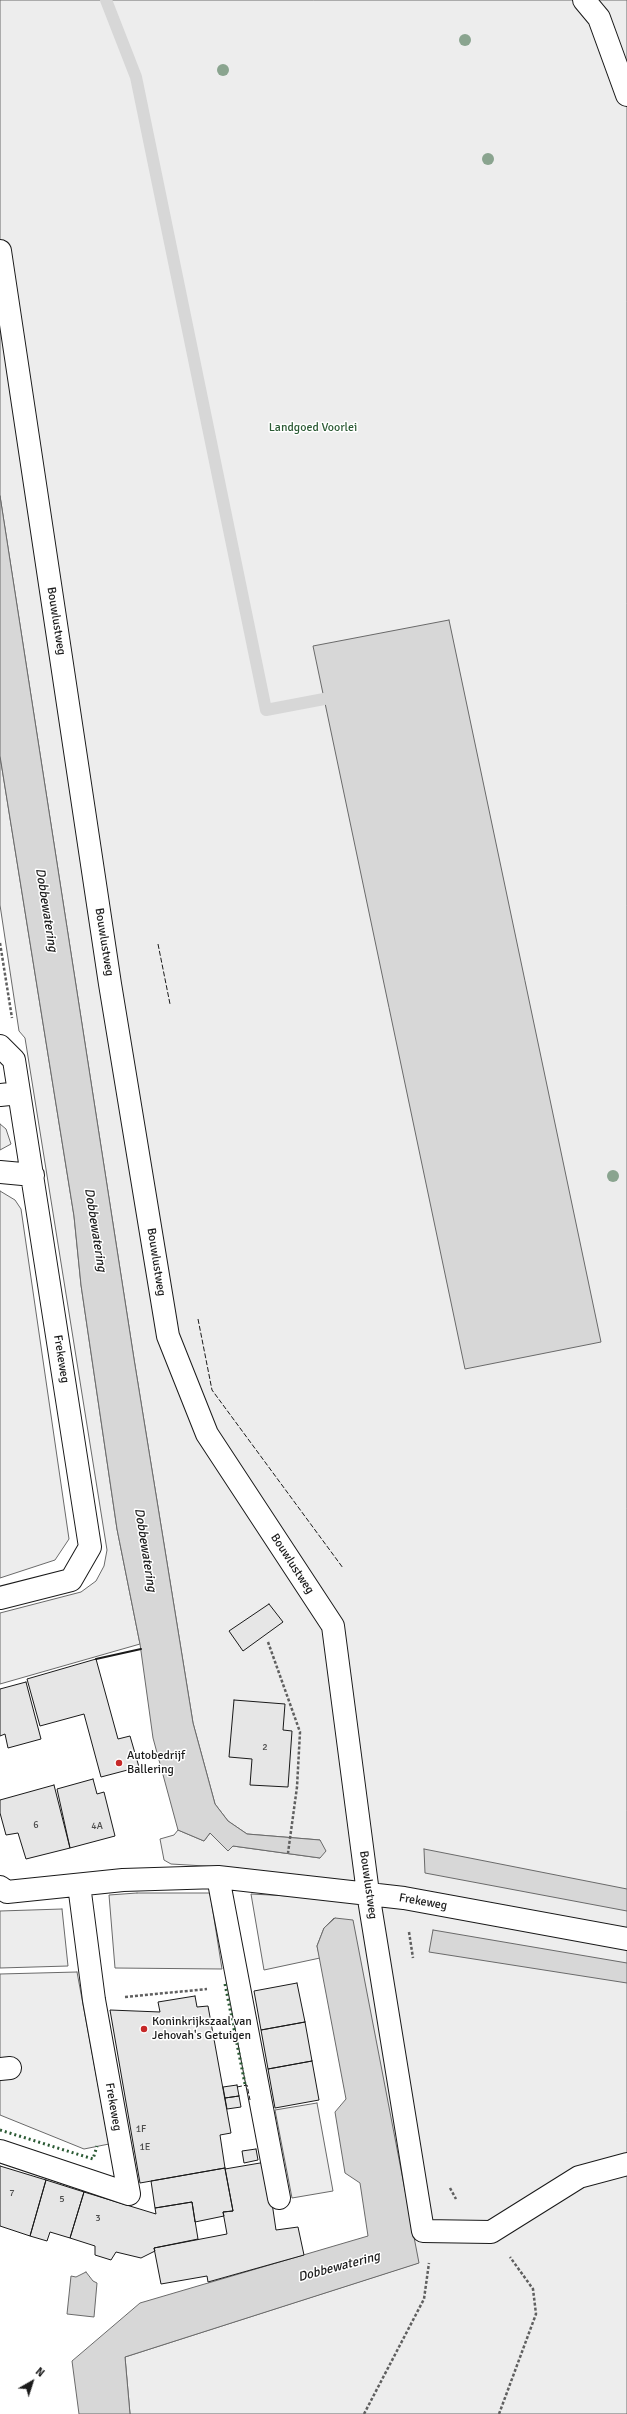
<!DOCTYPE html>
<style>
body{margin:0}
#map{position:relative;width:627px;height:2414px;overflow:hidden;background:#fff;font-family:Signika,sans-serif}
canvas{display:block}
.north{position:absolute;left:12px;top:2362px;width:40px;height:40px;-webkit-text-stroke:3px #fff;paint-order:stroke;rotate:39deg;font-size:11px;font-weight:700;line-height:16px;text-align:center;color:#1a1a1a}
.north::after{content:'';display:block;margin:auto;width:14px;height:18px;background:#1a1a1a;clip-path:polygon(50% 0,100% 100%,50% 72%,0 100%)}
</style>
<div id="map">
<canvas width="627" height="2414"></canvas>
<div class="north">N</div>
</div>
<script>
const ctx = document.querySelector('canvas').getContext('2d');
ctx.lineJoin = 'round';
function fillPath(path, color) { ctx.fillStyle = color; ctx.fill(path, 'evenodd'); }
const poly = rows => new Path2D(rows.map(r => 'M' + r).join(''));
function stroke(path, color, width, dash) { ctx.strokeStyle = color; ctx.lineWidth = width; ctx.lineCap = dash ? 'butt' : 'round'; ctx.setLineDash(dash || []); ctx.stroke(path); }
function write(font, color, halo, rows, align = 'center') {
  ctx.font = font + ' Signika,sans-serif'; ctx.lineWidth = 3; ctx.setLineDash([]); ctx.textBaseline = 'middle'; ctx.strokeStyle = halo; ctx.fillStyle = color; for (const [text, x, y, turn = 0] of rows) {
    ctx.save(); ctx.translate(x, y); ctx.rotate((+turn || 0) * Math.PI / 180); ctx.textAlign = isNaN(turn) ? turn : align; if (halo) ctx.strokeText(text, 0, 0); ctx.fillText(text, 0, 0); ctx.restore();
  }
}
const built = poly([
 [0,0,627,0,627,2414,130,2414,125,2357,418,2263,334,1918,324,1928,317,1946,320,1958,264,1970,251,1894,329,1898,238,1868,171,1864,164,1860,160,1839,174,1835,178,1830,204,1841,210,1833,233,1846,320,1858,320,1840,247,1834,228,1821,215,1804,193,1723,134,1359,0,496,0,0],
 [0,756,74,1216,81,1285,117,1529,140,1644,0,1684,0,1613,81,1592,96,1581,104,1566,107,1550,25,1038,19,1031,0,905,0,756],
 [0,1124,6,1129,11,1144,0,1150,0,1124],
 [0,1191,15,1200,21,1209,69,1539,55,1560,0,1578,0,1191],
 [137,1893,210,1893,222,1969,115,1968,109,1895,137,1893],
 [62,1909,68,1966,0,1968,0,1911,62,1909],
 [77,1972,109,2144,84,2149,0,2115,0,1974,77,1972],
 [317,2103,333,2191,292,2198,275,2110,317,2103]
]);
fillPath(built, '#ededed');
stroke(built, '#6a6a6a', 1);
const water = poly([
 [0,496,134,1359,193,1723,215,1804,228,1821,247,1834,320,1840,326,1851,320,1858,233,1846,228,1851,210,1833,204,1841,178,1830,153,1738,140,1644,117,1529,81,1285,74,1216,0,756,0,496],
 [449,620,601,1342,465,1369,313,646,449,620],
 [424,1849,627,1889,627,1911,425,1873,424,1849],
 [335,1918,353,1920,419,2263,125,2357,130,2414,79,2414,72,2361,140,2303,368,2236,360,2183,345,2173,335,2112,346,2099,317,1946,324,1928,335,1918],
 [433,1930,627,1963,627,1983,429,1952,433,1930],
 [86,2272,93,2281,97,2283,94,2317,67,2314,71,2276,76,2277,86,2272]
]);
fillPath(water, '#d7d7d7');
stroke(water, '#6a6a6a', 1);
stroke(poly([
 [106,0,136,77,266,710,324,699]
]), '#d7d7d7', 12);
const building = poly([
 [269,1604,283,1622,243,1651,229,1631,269,1604],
 [96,1659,118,1739,130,1736,139,1767,101,1777,84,1714,40,1726,27,1679,96,1659],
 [26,1682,41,1739,8,1748,5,1734,0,1736,0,1689,26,1682],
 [234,1700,285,1704,283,1730,292,1731,288,1787,250,1785,252,1759,229,1757,234,1700],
 [93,1779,97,1794,104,1792,115,1836,70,1848,57,1789,93,1779],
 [54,1785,70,1848,26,1859,18,1833,6,1835,0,1813,0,1800,54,1785],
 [297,1983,305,2022,261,2030,254,1991,297,1983],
 [195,1996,197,2007,208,2006,231,2133,220,2135,225,2168,140,2183,110,2010,160,2012,158,2002,195,1996],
 [305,2022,312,2061,268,2069,261,2030,305,2022],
 [312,2061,319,2100,275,2108,268,2069,312,2061],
 [237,2085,239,2096,225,2098,223,2087,237,2085],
 [239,2096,241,2107,227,2109,225,2098,239,2096],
 [256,2149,258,2160,244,2163,242,2151,256,2149],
 [266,2162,276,2230,298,2227,304,2255,208,2282,207,2276,161,2284,154,2248,227,2234,223,2212,233,2211,225,2169,266,2162],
 [0,2166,46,2180,30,2236,0,2226,0,2166],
 [225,2168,233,2211,223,2212,224,2216,195,2222,192,2202,155,2208,151,2181,225,2168],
 [46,2180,84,2192,70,2238,50,2232,47,2241,30,2236,46,2180],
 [84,2192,156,2214,155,2208,192,2202,198,2239,154,2248,155,2251,141,2258,116,2252,111,2260,95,2255,95,2246,70,2238,84,2192]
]);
fillPath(building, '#e6e6e6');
stroke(building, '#1a1a1a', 1);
const minor = poly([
 [584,0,599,18,627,95],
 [0,251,110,984,168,1336,207,1434,333,1626,368,1893,423,2231,491,2232,579,2177,627,2164],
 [0,1046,14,1060,90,1547,71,1580,0,1598],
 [0,1095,19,1093],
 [0,1172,33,1175],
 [218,1877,279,2198],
 [0,1887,7,1892,123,1880,218,1877,404,1898,627,1939],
 [0,2069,10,2068],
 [0,2151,129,2194,94,2000,79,1885]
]);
stroke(minor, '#1a1a1a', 24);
stroke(poly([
 [0,943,12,1018],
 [268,1642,300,1732,297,1787,288,1853],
 [409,1932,413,1958],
 [125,1997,207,1989],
 [450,2188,456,2199],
 [364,2414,424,2299,429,2263],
 [499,2414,536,2314,533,2289,510,2257]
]), '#5f5f5f', 2.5, [3, 2]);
stroke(minor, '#fff', 22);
stroke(poly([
 [225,1984,245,2084],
 [0,2130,93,2159,97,2146]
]), '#2b5a34', 3, [2, 3]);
stroke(poly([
 [158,944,170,1004],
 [198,1319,212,1390,343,1568],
 [237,2087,247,2085,250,2100]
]), '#1a1a1a', 1, [5, 2]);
stroke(poly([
 [96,1659,141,1649]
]), '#1a1a1a', 2);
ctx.fillStyle = '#8aa48f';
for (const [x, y] of [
 [465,40],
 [223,70],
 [488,159],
 [613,1176]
]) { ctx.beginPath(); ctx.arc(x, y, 6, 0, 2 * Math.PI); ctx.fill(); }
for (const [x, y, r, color] of [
 [119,1763,4,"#c62828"],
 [144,2029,4,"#c62828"]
]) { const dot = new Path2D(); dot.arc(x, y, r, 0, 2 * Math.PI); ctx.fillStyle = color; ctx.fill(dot); stroke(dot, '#fff', 1.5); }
write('10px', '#4d4d4d', null, [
 ["2",265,1747],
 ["6",36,1825],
 ["4A",97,1826],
 ["1F",141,2129],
 ["1E",145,2147],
 ["7",12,2193],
 ["5",62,2199],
 ["3",98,2218]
]);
write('12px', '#2b5a34', '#fff', [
 ["Landgoed Voorlei",313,428]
]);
write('12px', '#1a1a1a', '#fff', [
 ["Bouwlustweg",56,621,81],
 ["Bouwlustweg",104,942,81],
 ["Bouwlustweg",156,1262,81],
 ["Frekeweg",61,1359,81],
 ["Bouwlustweg",292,1564,57],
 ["Bouwlustweg",368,1885,82],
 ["Frekeweg",423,1902,10],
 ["Frekeweg",113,2107,80]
]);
write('12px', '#1a1a1a', '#fff', [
 ["Autobedrijf",127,1756],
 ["Ballering",127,1770],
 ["Koninkrijkszaal van",152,2022],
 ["Jehovah's Getuigen",152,2036]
], 'left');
write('italic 13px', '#1a1a1a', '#fff', [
 ["Dobbewatering",46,910,81],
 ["Dobbewatering",95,1230,81],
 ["Dobbewatering",145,1550,81],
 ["Dobbewatering",339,2267,-15]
]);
</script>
